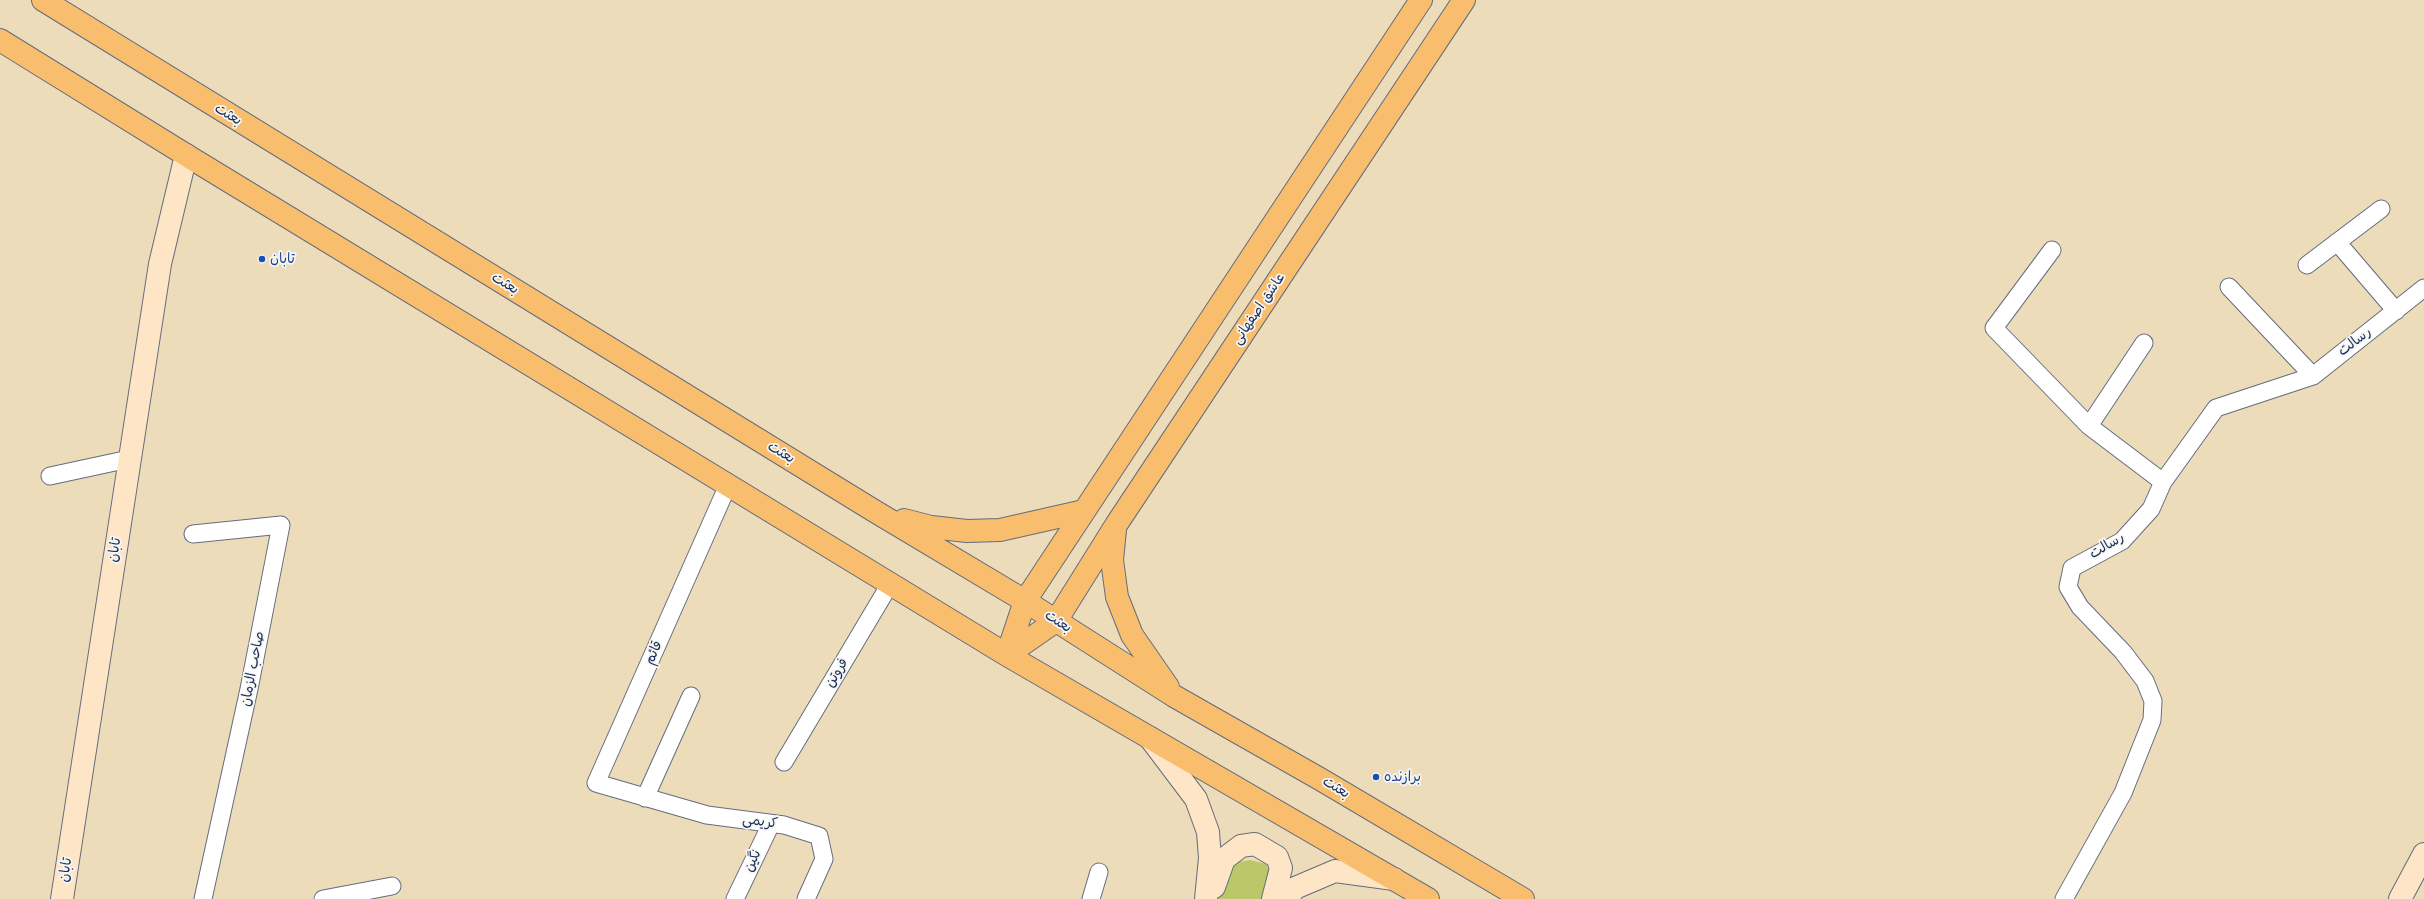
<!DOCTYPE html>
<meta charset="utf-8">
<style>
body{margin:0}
canvas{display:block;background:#eddcba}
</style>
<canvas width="2424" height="899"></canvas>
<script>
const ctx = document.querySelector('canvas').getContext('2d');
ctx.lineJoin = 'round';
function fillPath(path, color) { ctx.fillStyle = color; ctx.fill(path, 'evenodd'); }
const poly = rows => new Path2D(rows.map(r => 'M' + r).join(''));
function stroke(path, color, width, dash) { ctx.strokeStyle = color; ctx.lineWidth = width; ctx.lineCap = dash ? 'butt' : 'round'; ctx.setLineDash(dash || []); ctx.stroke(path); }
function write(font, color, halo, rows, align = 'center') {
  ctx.font = font + ' "Balsamiq Sans","Playpen Sans Arabic",sans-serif'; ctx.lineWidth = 3.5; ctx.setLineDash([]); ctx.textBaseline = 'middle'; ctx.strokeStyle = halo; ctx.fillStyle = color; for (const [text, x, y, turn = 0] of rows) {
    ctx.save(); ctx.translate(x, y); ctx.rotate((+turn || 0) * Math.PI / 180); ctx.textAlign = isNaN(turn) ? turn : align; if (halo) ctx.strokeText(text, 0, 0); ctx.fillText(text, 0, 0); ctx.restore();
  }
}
fillPath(poly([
 [1250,860,1267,864,1270,880,1263,899,1217,899,1232,863]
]), '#bbc86a');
const street = poly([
 [2337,242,2396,311],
 [2052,250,1994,328,2089,426],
 [2307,265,2381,209],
 [2229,287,2313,376],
 [2144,343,2089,426,2163,482],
 [50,476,129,459],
 [728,485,596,783,707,815,784,825,819,836,824,859,806,899],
 [193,534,281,525,249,689,203,899],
 [784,762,890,584],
 [645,798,691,696],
 [323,899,392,886],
 [735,899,771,824],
 [1091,899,1099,872],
 [2064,899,2123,793,2152,720,2153,701,2145,681,2123,652,2080,607,2068,587,2072,568,2122,541,2151,509,2163,482,2216,408,2313,376,2424,288]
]);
const secondary = poly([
 [1150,738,1196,799,1208,832,1210,858,1206,899],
 [1214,887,1224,859,1241,846,1255,844,1277,857,1281,868,1273,899],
 [62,899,160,264,186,155],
 [1286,899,1295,888,1335,871,1394,879],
 [2400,899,2424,854]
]);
const primary = poly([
 [43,0,876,512,1025,601,1174,696,1320,779,1523,899],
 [0,40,186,155,1007,655,1428,899],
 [904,520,931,527,967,531,1000,530,1084,511],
 [1115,530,1112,560,1117,597,1132,635,1168,687],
 [1007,655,1056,621,1116,525,1464,0],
 [1007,655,1025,601,1421,0]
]);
stroke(street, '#646c7e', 19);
stroke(secondary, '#646c7e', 24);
stroke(primary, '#646c7e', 24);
stroke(street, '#fff', 17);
stroke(secondary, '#fde5c5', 22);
stroke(primary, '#f9be6d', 22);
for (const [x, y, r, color] of [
 [262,259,4,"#1a4fb4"],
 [1376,777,4,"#1a4fb4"]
]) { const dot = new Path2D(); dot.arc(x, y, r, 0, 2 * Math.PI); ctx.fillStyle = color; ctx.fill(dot); stroke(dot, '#f6f6f2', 1.5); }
write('14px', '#1b2f5e', '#f6f6f2', [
 ["بعثت",228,115,31],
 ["بعثت",505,284,31],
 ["عاشق اصفهانی",1259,309,-56],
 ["رسالت",2355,342,-38],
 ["بعثت",781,453,31],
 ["رسالت",2107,546,-31],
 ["تابان",115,550,-81],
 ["بعثت",1058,622,33],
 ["قائم",654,653,-66],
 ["صاحب الزمان",253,669,-79],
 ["فروتن",837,673,-59],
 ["بعثت",1336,788,31],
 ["کریمی",760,822,8],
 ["نگین",753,861,-65],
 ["تابان",66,870,-81]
]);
write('14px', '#164399', '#f6f6f2', [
 ["تابان",270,259],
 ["برازنده",1384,777]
], 'left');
</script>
